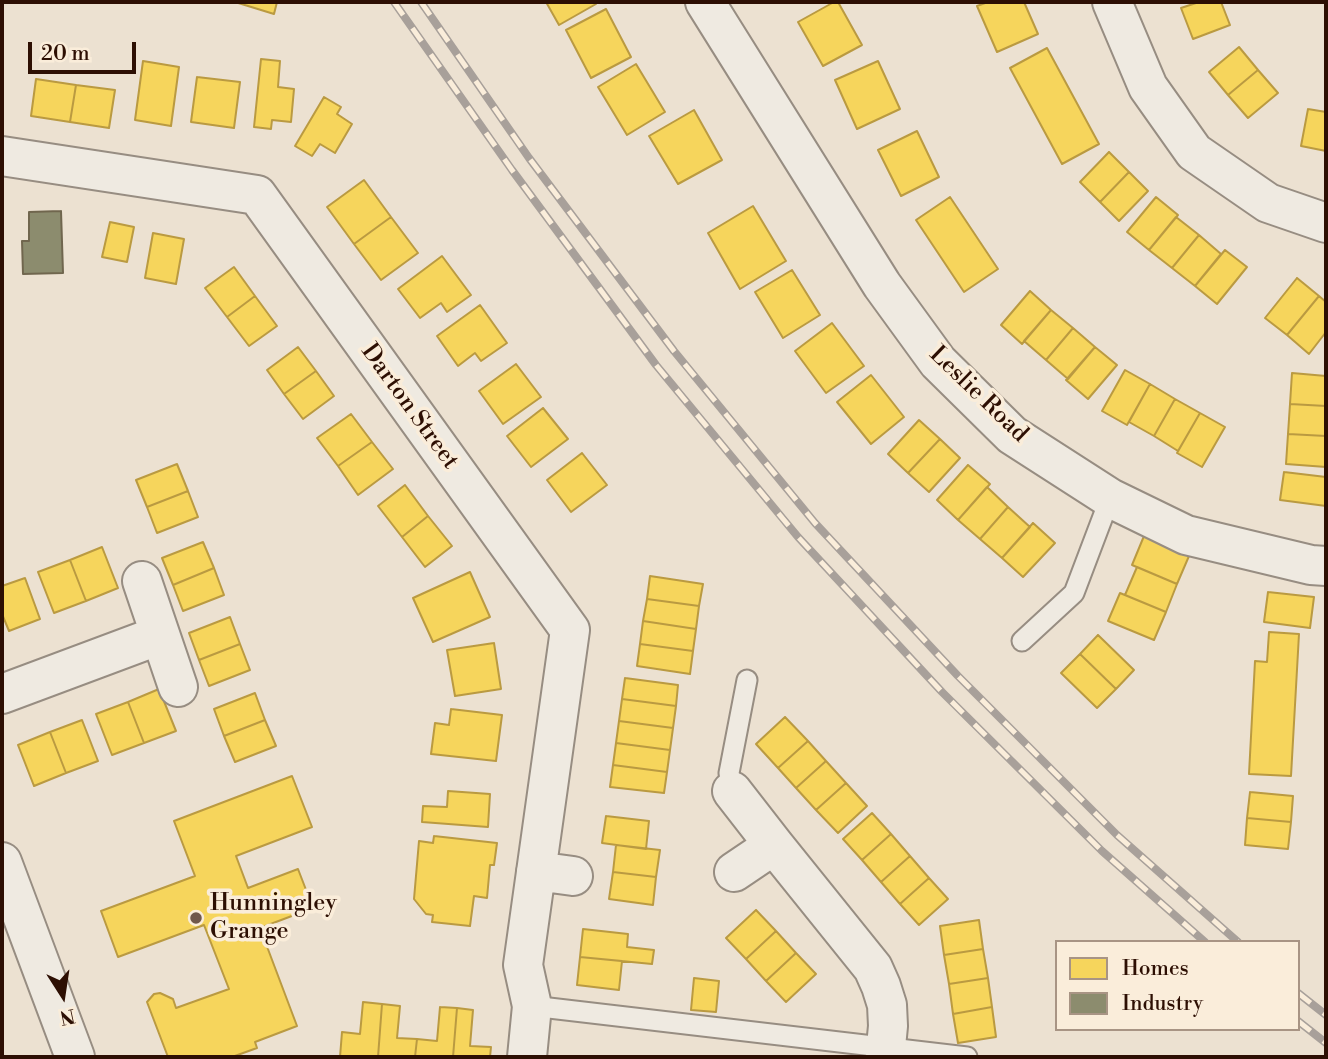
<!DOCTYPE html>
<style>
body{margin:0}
#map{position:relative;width:1328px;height:1059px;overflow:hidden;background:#ece1d1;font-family:"Libre Bodoni",serif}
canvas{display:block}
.frame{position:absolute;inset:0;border:4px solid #2d0f03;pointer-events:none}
.legend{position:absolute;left:1055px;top:940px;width:245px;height:91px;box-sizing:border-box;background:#faedda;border:2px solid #a89484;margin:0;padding:9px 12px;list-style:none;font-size:21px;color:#2d0f03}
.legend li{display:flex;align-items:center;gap:14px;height:35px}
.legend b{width:35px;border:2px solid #a89484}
.north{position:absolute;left:28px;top:961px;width:70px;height:70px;-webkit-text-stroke:5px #faedda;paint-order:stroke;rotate:168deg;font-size:19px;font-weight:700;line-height:28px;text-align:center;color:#2d0f03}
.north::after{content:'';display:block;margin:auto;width:24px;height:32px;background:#2d0f03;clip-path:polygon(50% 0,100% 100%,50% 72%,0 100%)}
.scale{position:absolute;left:28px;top:42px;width:108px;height:32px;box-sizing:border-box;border:4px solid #2d0f03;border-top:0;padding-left:9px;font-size:21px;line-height:24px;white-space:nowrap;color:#2d0f03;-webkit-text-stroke:5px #faedda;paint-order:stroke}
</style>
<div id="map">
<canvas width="1328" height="1059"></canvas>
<div class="frame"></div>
<ul class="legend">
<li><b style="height:19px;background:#f6d55c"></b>Homes</li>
<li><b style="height:19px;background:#8c8c6e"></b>Industry</li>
</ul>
<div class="north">N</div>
<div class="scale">20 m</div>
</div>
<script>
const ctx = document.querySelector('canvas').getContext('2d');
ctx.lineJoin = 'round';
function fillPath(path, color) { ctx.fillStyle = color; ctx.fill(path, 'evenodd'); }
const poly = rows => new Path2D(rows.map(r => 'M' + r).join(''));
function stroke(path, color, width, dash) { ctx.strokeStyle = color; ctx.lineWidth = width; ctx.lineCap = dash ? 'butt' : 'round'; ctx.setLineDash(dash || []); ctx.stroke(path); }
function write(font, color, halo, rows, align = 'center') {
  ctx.font = font + ' "Libre Bodoni",serif'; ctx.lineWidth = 7; ctx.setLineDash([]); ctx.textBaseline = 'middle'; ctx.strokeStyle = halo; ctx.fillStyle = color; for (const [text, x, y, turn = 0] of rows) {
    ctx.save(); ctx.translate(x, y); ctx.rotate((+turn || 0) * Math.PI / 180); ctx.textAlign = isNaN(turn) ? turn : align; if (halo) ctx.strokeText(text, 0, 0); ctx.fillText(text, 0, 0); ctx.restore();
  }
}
const homes = poly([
 [235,2,277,2,274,14,235,2],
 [546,2,595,2,596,4,559,25,546,2],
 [834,2,838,2,862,45,823,66,798,22,834,2],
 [988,2,1024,2,1038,34,997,52,977,6,988,2],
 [1199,2,1221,2,1230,25,1193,39,1181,8,1199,2],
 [606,9,631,57,591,78,566,30,606,9],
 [1239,47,1258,70,1228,95,1209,72,1239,47],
 [1047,48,1099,144,1062,164,1010,68,1047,48],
 [261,59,280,61,278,87,294,89,291,122,272,120,271,129,254,127,261,59],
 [143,61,179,67,171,126,135,120,143,61],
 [878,61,900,109,857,129,835,80,878,61],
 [636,64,665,112,627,135,598,87,636,64],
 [1258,70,1278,93,1248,118,1228,95,1258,70],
 [197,77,240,82,234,128,191,122,197,77],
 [36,79,76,85,70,122,31,116,36,79],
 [76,85,115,90,109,128,70,122,76,85],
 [324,97,341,107,337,114,352,124,335,153,320,144,312,156,295,146,324,97],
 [1308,109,1326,112,1326,151,1301,146,1308,109],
 [694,110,722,160,678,184,649,136,694,110],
 [917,131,939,177,901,196,878,150,917,131],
 [1109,152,1129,172,1100,202,1080,182,1109,152],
 [1129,172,1148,191,1119,221,1100,202,1129,172],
 [364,180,391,217,354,244,327,207,364,180],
 [950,197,998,269,964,292,916,220,950,197],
 [1156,197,1178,215,1149,250,1127,232,1156,197],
 [753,206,786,261,740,289,708,233,753,206],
 [391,217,418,253,381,280,354,244,391,217],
 [1176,217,1199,235,1172,268,1149,250,1176,217],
 [110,222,134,227,127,262,102,257,110,222],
 [153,233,184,239,176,284,145,278,153,233],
 [1199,235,1221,254,1195,286,1172,268,1199,235],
 [1225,250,1247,267,1217,304,1195,286,1225,250],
 [442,256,471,295,447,312,441,303,420,318,398,289,442,256],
 [234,267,255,296,227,317,205,288,234,267],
 [792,270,820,315,783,338,755,292,792,270],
 [1297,278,1319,296,1287,335,1265,318,1297,278],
 [1030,291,1051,310,1022,344,1001,325,1030,291],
 [255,296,277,326,249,346,227,317,255,296],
 [1319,296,1326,302,1326,332,1309,354,1287,335,1319,296],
 [480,305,507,343,481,361,475,353,458,366,437,336,480,305],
 [1051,310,1073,328,1046,360,1024,341,1051,310],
 [832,323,864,366,826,393,795,351,832,323],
 [1073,328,1095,347,1068,379,1046,360,1073,328],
 [298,347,316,371,284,394,267,370,298,347],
 [1095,347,1117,365,1088,399,1066,380,1095,347],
 [516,364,541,397,503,424,479,391,516,364],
 [1125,370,1150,384,1127,425,1102,411,1125,370],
 [316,371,334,396,303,419,284,394,316,371],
 [1292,373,1326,376,1326,406,1290,404,1292,373],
 [871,375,904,417,871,444,837,402,871,375],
 [1150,384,1175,399,1154,436,1129,422,1150,384],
 [1175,399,1200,413,1178,451,1154,436,1175,399],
 [1290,404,1326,406,1326,436,1288,434,1290,404],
 [543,408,568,439,531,467,507,436,543,408],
 [1200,413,1225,427,1202,467,1177,453,1200,413],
 [351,414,372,442,338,466,317,438,351,414],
 [919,420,940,439,908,473,888,454,919,420],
 [1288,434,1326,436,1326,467,1286,464,1288,434],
 [940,439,960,458,929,492,908,473,940,439],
 [372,442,393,469,358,495,338,466,372,442],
 [582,453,607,485,571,512,547,480,582,453],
 [177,464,188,491,147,507,136,480,177,464],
 [968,465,990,484,958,520,937,500,968,465],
 [1284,472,1326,477,1326,506,1280,500,1284,472],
 [405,485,428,516,402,537,378,506,405,485],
 [987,487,1008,507,980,539,958,520,987,487],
 [188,491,198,517,157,533,147,507,188,491],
 [1008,507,1030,527,1002,558,980,539,1008,507],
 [428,516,452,546,425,567,402,537,428,516],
 [1033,523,1055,543,1023,577,1002,558,1033,523],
 [1144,536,1189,556,1177,584,1132,565,1144,536],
 [203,542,214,568,173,585,162,558,203,542],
 [102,547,118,588,86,601,70,560,102,547],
 [70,560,86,601,54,613,38,572,70,560],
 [1137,567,1177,584,1166,612,1125,595,1137,567],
 [214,568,224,595,183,611,173,585,214,568],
 [470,572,490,617,433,642,413,598,470,572],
 [650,576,703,584,699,606,647,599,650,576],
 [25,578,40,619,9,631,2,614,2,586,25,578],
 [1268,592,1314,597,1310,628,1264,622,1268,592],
 [1120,593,1166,612,1154,640,1108,621,1120,593],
 [647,599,699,606,696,629,643,621,647,599],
 [230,617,240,644,199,660,189,633,230,617],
 [643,621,696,629,693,651,640,644,643,621],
 [1269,632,1299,634,1291,776,1249,774,1255,661,1267,662,1269,632],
 [1098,635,1134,670,1116,689,1080,654,1098,635],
 [494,643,501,689,455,696,447,650,494,643],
 [240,644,250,670,209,686,199,660,240,644],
 [640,644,693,651,690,674,637,666,640,644],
 [1080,654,1116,689,1097,708,1061,673,1080,654],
 [625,678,678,685,676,706,622,699,625,678],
 [159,689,176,731,144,743,128,702,159,689],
 [255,693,265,720,224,736,214,709,255,693],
 [622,699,676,706,673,728,619,721,622,699],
 [128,702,144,743,112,755,96,714,128,702],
 [451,709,502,715,496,761,431,754,435,723,449,725,451,709],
 [785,717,808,741,778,768,756,744,785,717],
 [82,720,98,761,66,773,50,732,82,720],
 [265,720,276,746,235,762,224,736,265,720],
 [619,721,673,728,670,750,616,743,619,721],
 [50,732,66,773,34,786,18,745,50,732],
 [808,741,826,761,796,788,778,768,808,741],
 [616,743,670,750,667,772,613,765,616,743],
 [826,761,846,783,816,810,796,788,826,761],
 [613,765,667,772,664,793,610,787,613,765],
 [292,776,312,827,236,856,248,888,298,869,313,908,260,928,297,1026,255,1042,257,1048,232,1057,168,1057,147,1002,154,994,160,993,173,999,176,1008,229,989,204,925,118,957,101,911,195,876,174,821,292,776],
 [846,783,867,806,838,833,816,810,846,783],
 [448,791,490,794,488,827,422,822,423,806,447,807,448,791],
 [1250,792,1293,796,1291,822,1247,818,1250,792],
 [872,813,891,834,862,860,843,839,872,813],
 [606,816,649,821,646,849,602,843,606,816],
 [1247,818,1291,822,1288,849,1245,845,1247,818],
 [891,834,910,856,881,882,862,860,891,834],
 [434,836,497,843,494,865,490,865,487,898,474,896,470,926,432,922,433,915,426,914,414,899,419,841,433,843,434,836],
 [616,845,660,850,656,877,613,872,616,845],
 [910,856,929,878,900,904,881,882,910,856],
 [613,872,656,877,653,905,609,899,613,872],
 [929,878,948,899,919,925,900,904,929,878],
 [756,910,776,931,746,959,726,938,756,910],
 [979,920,983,949,944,955,940,926,979,920],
 [583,929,628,934,627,947,654,950,652,964,580,957,583,929],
 [776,931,796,953,766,981,746,959,776,931],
 [983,949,988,978,949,984,944,955,983,949],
 [796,953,816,974,786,1002,766,981,796,953],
 [580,957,622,961,619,990,577,985,580,957],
 [694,978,719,981,716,1012,691,1010,694,978],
 [988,978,992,1007,953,1014,949,984,988,978],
 [363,1002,382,1004,378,1057,340,1057,342,1032,360,1034,363,1002],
 [382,1004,400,1006,397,1038,417,1039,415,1057,378,1057,382,1004],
 [440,1007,457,1008,453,1057,415,1057,417,1039,437,1041,440,1007],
 [992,1007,996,1037,958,1043,953,1014,992,1007],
 [457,1008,473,1010,470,1046,491,1047,490,1057,453,1057,457,1008]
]);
fillPath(homes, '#f6d55c');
stroke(homes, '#ba9a41', 2);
const industry = poly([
 [61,211,63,273,23,274,22,241,29,241,29,212,61,211]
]);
fillPath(industry, '#8c8c6e');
stroke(industry, '#70664e', 2);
const lane = poly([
 [1022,641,1074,593,1110,498],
 [732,791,729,773,747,680],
 [532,1006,967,1057]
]);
const street = poly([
 [705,2,882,285,938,362,1012,435,1110,498,1186,535,1311,565,1326,566],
 [1112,2,1148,87,1194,152,1268,203,1326,223],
 [2,156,257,195,570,630,523,965,532,1006,527,1057],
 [142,581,178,687],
 [2,694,160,635],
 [732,791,774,845,873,968,881,986,887,1005,888,1026,885,1057],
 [2,862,75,1057],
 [536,871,573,876],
 [734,872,774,845]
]);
stroke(lane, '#978d82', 23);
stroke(street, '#978d82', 42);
stroke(lane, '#efeae1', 19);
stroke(street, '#efeae1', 38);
const rail = poly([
 [394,2,512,170,656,365,798,537,942,692,1102,851,1205,942],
 [421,2,529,158,674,351,815,523,958,676,1117,835,1238,942],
 [1298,993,1326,1015],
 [1298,1021,1326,1043]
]);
stroke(rail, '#a8a09a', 8);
stroke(rail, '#faedda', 5, [16]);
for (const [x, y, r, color] of [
 [196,918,7,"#70584b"]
]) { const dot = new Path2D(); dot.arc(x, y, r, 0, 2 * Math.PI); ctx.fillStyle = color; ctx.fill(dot); stroke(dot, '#faedda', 2.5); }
write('24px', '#2d0f03', '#faedda', [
 ["Leslie Road",978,395,44],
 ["Darton Street",409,407,54]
]);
write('24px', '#2d0f03', '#faedda', [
 ["Hunningley",210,904],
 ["Grange",210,932]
], 'left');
</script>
